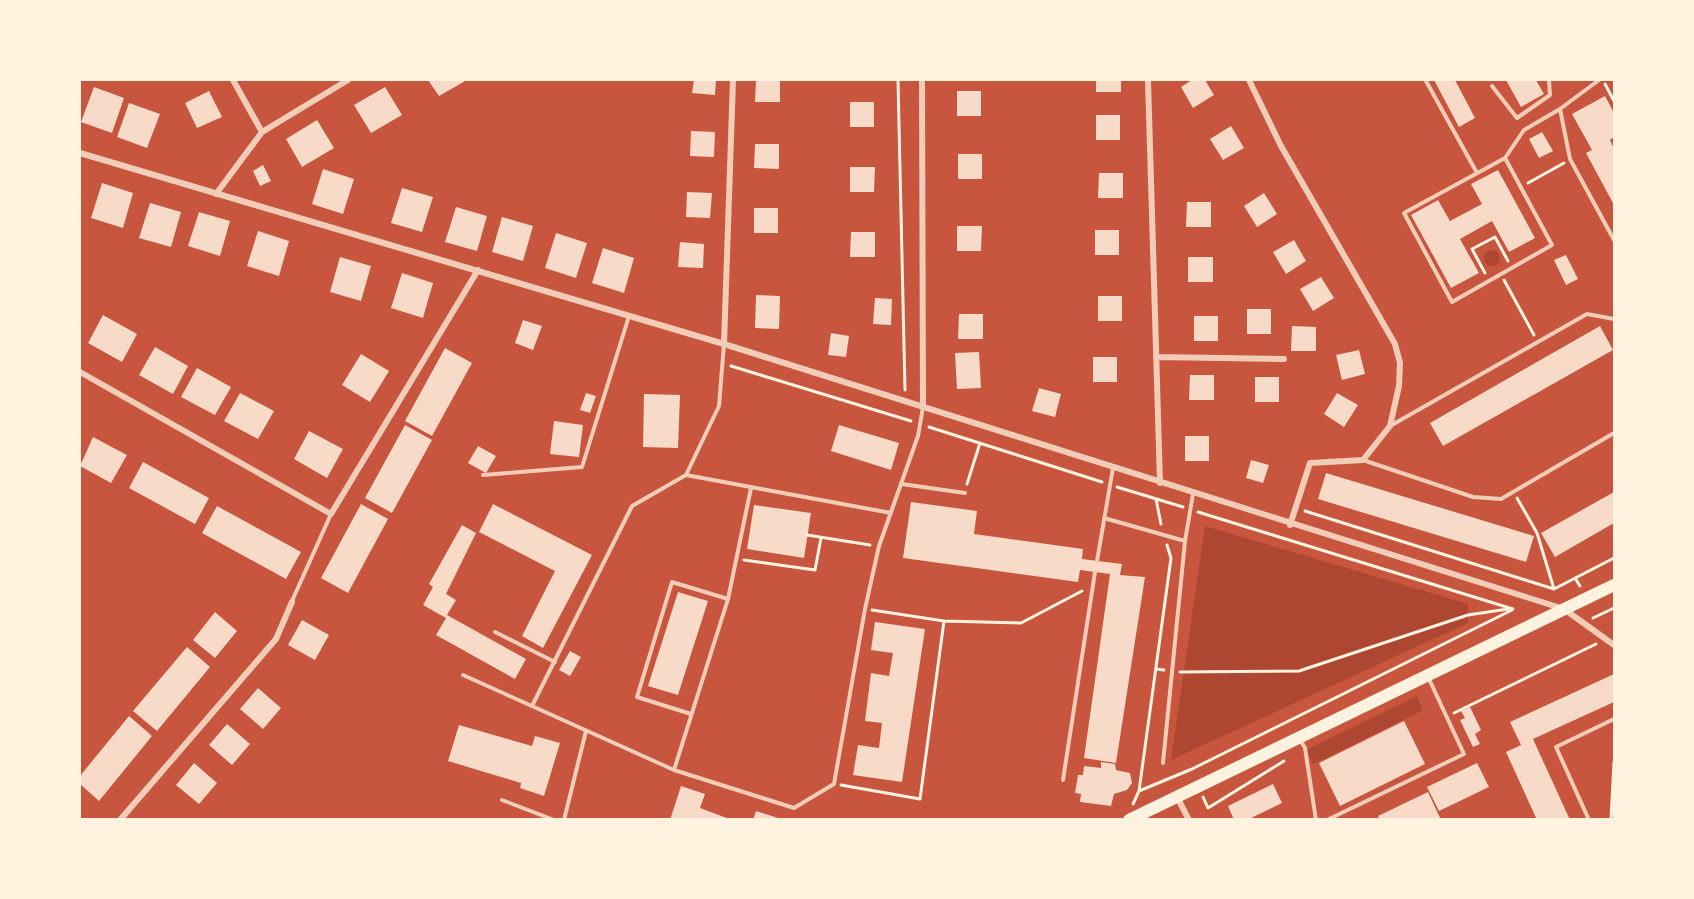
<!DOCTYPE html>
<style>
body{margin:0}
#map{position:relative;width:1694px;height:899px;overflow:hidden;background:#c8553d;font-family:"Sofia Sans Condensed",sans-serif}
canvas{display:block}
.frame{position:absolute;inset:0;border:81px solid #fff3e0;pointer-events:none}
</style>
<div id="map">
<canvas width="1694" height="899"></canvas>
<div class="frame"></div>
</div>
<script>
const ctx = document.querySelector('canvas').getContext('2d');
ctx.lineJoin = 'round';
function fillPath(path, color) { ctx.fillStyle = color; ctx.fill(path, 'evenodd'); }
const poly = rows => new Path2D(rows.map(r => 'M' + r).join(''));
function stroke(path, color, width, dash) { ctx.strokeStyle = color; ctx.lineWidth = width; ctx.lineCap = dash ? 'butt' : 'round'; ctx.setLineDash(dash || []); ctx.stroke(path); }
fillPath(poly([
 '1484 258a8 8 0 1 1 16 0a8 8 0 1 1-16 0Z',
 [1205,526,1468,604,1468,623,1171,760],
 [1417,696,1423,710,1313,764,1306,750]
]), '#ae4732');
fillPath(poly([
 [428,80,467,80,439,96],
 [694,80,716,80,715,95,692,93],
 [756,80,780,80,780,102,755,102],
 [1096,80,1121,80,1121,92,1096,92],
 [1192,80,1205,80,1214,95,1193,108,1181,87],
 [1434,80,1455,80,1475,118,1459,127],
 [1506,80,1536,80,1544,94,1521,107],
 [94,87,124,98,112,133,81,122],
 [385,87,402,115,371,133,354,105],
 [209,91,222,117,197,128,185,103],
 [957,91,981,91,981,116,957,116],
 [1605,96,1614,113,1614,137,1610,140,1614,149,1614,205,1586,153,1592,150,1572,114],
 [850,102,874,102,874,127,850,127],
 [129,103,160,114,147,148,117,137],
 [1096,115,1120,115,1120,140,1096,140],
 [317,120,334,148,302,167,286,139],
 [1231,126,1244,148,1223,160,1210,139],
 [691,131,715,132,714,157,690,156],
 [1542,132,1553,151,1539,158,1529,139],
 [755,144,779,144,779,169,754,168],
 [958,154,982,154,982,179,958,179],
 [263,165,271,181,260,186,253,171],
 [850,167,875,167,874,192,850,192],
 [323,169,354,179,343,214,312,204],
 [1498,170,1535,238,1509,252,1492,221,1460,239,1479,273,1451,288,1411,215,1438,200,1450,221,1482,204,1471,184],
 [1099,173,1123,173,1123,198,1098,198],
 [102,183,133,193,123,228,91,218],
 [402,188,433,197,422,232,391,223],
 [687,192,712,193,710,218,686,217],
 [1264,193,1277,214,1257,227,1244,206],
 [1187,202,1211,202,1211,227,1186,227],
 [150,203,181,212,171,247,139,238],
 [456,207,487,216,477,251,445,242],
 [754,208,778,208,778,233,754,233],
 [199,212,230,221,220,256,188,246],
 [502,217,533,226,523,261,492,252],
 [957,226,982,226,981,251,957,251],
 [1095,230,1119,230,1119,255,1095,255],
 [258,231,289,241,279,276,247,266],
 [851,232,875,232,875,257,850,257],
 [556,233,587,243,576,278,545,268],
 [1294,240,1306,261,1286,274,1273,252],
 [680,242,704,244,703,268,678,267],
 [603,248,634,258,624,293,592,283],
 [1566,255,1578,279,1566,285,1554,260],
 [340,257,371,266,361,301,330,292],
 [1188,257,1213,257,1213,282,1188,282],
 [402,273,433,283,423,318,391,308],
 [1321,277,1334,298,1313,311,1300,289],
 [756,295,780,296,779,329,755,328],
 [1098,296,1122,296,1122,321,1098,321],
 [875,298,892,299,891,325,873,324],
 [1247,309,1271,309,1271,334,1247,334],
 [959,314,983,314,983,339,958,339],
 [103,315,137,334,122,362,88,343],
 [1194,316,1218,316,1218,341,1194,341],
 [523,320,542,326,533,350,515,343],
 [1292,326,1316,327,1316,351,1291,351],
 [1600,326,1613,350,1443,446,1430,423],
 [831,333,849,336,846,357,828,355],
 [155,347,188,366,173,394,139,375],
 [445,348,472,363,432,436,405,421],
 [1359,350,1365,374,1342,380,1336,355],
 [979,352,981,388,957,389,955,353],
 [361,354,389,371,370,402,342,385],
 [1093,357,1117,357,1117,382,1093,382],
 [197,368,231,387,215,415,181,397],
 [1190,375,1214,375,1214,400,1189,400],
 [1255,377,1279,377,1279,402,1255,402],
 [1039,388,1061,394,1055,417,1032,411],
 [240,393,274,411,258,439,224,421],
 [586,393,596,396,590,413,580,410],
 [1337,393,1358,405,1344,427,1324,414],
 [644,394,680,395,678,448,643,447],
 [554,421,583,425,579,457,550,454],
 [405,425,432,440,392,513,365,498],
 [839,425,899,443,891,470,831,451],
 [309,431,343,449,327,478,294,459],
 [1185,436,1209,436,1209,461,1185,461],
 [93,437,127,455,111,483,80,466],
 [478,446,496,456,486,473,468,463],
 [1251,460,1269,465,1263,483,1246,478],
 [143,462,209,498,195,524,129,488],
 [1326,473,1534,536,1526,562,1318,499],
 [1614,492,1614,523,1555,557,1541,533],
 [911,502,977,511,974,534,1083,549,1082,559,1122,564,1120,575,1145,577,1116,763,1084,758,1110,574,1080,570,1078,582,903,558],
 [361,504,388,519,348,593,321,578],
 [493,504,592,555,543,648,522,636,555,571,479,532],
 [754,505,811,513,804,558,747,549],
 [217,506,301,552,286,579,202,533],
 [462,525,476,533,446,594,456,600,447,615,526,659,515,679,436,635,446,618,423,605,433,587,429,584],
 [678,592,708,601,678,695,648,686],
 [215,612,237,631,215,658,193,640],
 [302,620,329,635,315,660,288,645],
 [875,622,925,629,902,782,853,775,858,745,879,748,882,723,865,721,871,673,889,676,893,653,871,650],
 [187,647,210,667,157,731,133,711],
 [570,651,581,657,570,676,559,670],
 [1614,674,1614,702,1533,739,1570,820,1537,820,1506,752,1521,745,1510,722],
 [258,688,281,708,263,729,240,709],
 [1470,707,1481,730,1475,734,1480,744,1473,747,1460,720,1465,718,1461,711],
 [129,716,152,736,99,801,80,784,80,776],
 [1404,721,1425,764,1340,806,1319,763],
 [227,724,250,744,232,765,209,745],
 [459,725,532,746,535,736,560,743,544,796,520,788,521,783,448,761],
 [1101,762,1115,764,1116,770,1130,773,1132,783,1127,790,1114,794,1111,806,1080,802,1081,794,1075,793,1078,775,1083,775,1084,766,1101,768],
 [194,763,217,783,199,804,176,785],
 [1477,763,1489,787,1439,811,1427,787],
 [1273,784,1282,803,1247,820,1234,820,1228,806],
 [681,786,705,794,700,808,732,820,670,820],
 [1428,792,1441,820,1380,820,1378,816],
 [756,811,781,819,781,820,753,820]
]), '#f7dbc8');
stroke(poly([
 [898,80,905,390],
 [1605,84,1614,101],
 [1528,183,1564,163],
 [1485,273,1472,249,1495,237,1508,261],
 [1504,280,1534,335],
 [731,366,911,421],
 [929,427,1102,482],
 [967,484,980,443],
 [1117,487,1183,507],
 [1156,499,1161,524],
 [1305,511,1554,589,1537,533,1517,498],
 [1198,512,1513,609],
 [807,535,870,545],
 [744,560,815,570,821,538],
 [1575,578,1580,586],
 [1554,589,1614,558],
 [872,610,944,621,1021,623,1082,591],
 [1593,618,1614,608],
 [1156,669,1164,670],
 [1180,672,1299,671,1468,615,1508,609],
 [1454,713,1596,644],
 [841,785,920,799,944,621],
 [1139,791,1192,769,1512,610],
 [1203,797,1208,808,1284,761],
 [1133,804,1139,791,1171,558,1167,545],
 [1611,820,1614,762]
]), '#fff3e0', 3);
stroke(poly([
 [1599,80,1560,109,1570,159,1614,240],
 [1426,81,1477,173],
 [1492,86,1517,118,1550,95,1549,80],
 [1505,158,1552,245,1452,302,1404,213,1505,158,1524,130,1560,109],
 [1390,426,1587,314,1614,319],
 [1363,460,1473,497,1501,499,1614,433],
 [483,475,582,467,629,316],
 [686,475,891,513],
 [902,484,965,493],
 [1104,518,1185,541,1193,494],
 [1097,561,1113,468],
 [292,601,331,514],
 [495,632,555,662],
 [463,675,674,770,794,808,834,784,865,609,879,546,918,436,923,407],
 [532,706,632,506,686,475,719,406,724,344],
 [691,714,637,697,672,582,728,599],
 [1301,741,1305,748,1316,820],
 [1163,763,1185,541],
 [674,770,728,599,751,488],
 [1063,780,1095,572],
 [502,800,554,820],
 [564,820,586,731],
 [1327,820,1464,754,1429,679],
 [1589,820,1556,747,1614,719]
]), '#f1ccb7', 4);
stroke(poly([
 [233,80,262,132],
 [922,80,923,407],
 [1148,80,1160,483],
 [1249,80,1281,146,1395,344,1400,363,1399,386,1390,426,1363,460,1310,463,1290,525],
 [80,153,724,344,1564,609,1614,645],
 [216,194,262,132,348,80],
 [724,344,733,80],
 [1156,357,1284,359],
 [80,372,331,514,478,270],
 [1177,797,1189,820],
 [120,820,276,639,292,602]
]), '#f1ccb7', 6);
stroke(poly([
 [1129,820,1614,585]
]), '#fff3e0', 12);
</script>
